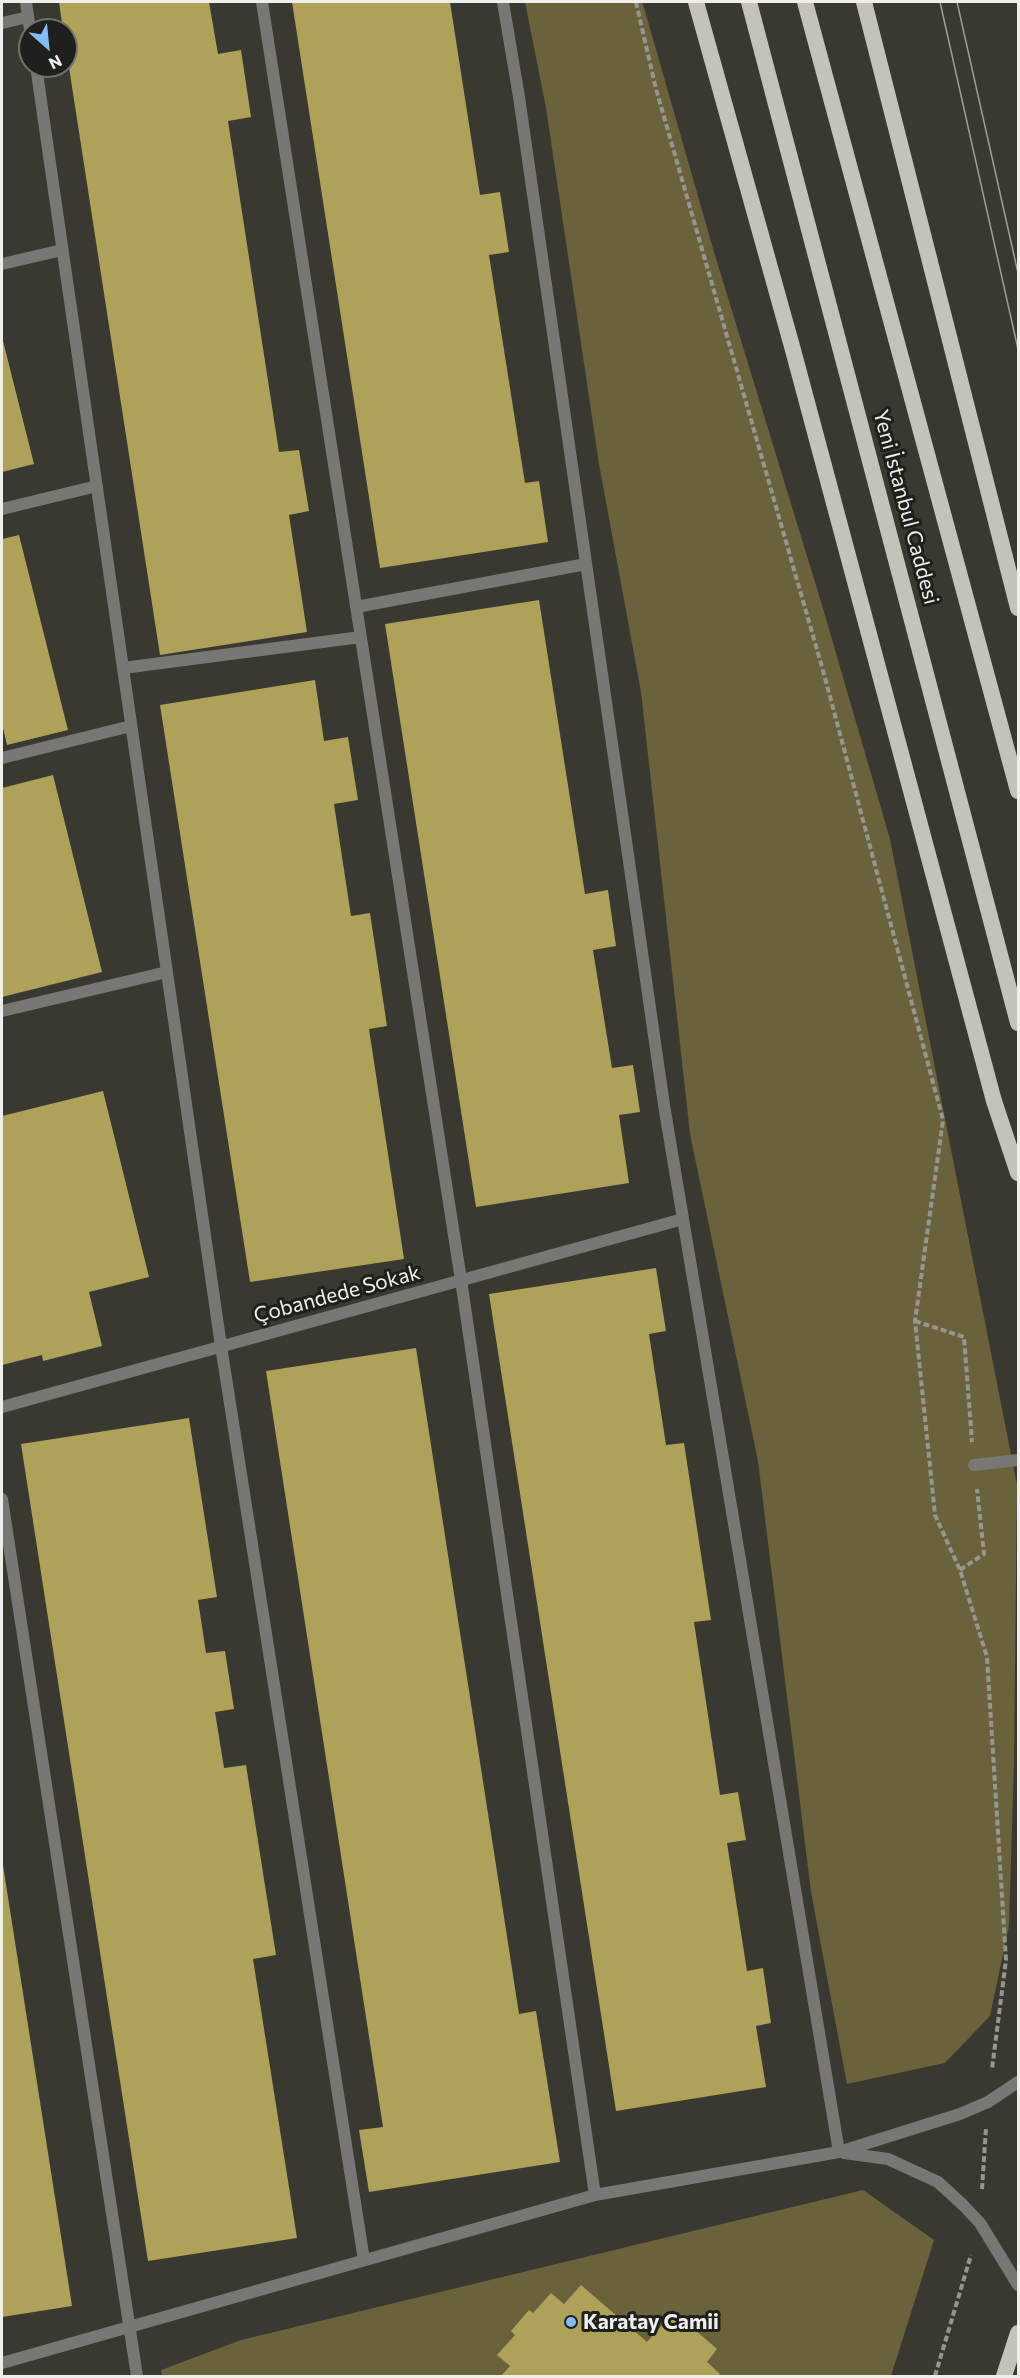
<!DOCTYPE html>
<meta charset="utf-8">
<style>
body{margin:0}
#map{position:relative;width:1020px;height:2378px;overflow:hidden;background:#393831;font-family:Commissioner,sans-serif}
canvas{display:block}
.frame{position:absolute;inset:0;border:3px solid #eeeeea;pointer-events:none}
.north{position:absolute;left:18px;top:18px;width:60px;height:60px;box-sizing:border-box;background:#1f1f1c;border:2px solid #72726e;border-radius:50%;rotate:153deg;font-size:16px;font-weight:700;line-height:24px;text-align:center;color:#eeeeea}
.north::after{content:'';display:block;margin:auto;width:21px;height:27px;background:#81bdfa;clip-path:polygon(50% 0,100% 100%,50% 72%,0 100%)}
</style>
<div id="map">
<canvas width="1020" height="2378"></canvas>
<div class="frame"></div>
<div class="north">N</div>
</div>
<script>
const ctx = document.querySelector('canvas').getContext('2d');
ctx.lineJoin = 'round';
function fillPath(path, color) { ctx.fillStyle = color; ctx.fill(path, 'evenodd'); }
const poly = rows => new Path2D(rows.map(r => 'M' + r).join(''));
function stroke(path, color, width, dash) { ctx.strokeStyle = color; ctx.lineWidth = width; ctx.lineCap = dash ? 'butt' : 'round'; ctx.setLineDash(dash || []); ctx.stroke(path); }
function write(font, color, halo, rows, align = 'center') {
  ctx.font = font + ' Commissioner,sans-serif'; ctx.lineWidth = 6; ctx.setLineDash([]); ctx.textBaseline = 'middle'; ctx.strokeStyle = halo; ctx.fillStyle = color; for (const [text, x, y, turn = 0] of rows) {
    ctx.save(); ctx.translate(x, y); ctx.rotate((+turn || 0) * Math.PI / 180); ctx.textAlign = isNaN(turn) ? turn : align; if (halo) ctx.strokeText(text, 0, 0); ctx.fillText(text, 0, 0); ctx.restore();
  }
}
fillPath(poly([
 [525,2,642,2,645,11,714,252,822,605,890,839,1017,1485,1014,1762,1009,1926,990,2016,945,2063,847,2084,811,1892,758,1461,690,1134,641,692,599,464,546,108],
 [863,2190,934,2240,891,2376,162,2376,161,2370,241,2340]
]), '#69623b');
fillPath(poly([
 [59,2,209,2,218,54,241,50,251,117,228,121,279,452,299,450,309,511,289,515,307,632,160,655,66,48,66,30,63,30],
 [292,2,450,2,480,195,500,192,509,252,489,255,525,483,539,481,548,542,380,568],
 [2,337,34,464,2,472],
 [19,535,68,730,7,745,2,724,2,539],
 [539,600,585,894,608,890,616,946,593,950,612,1068,633,1065,640,1112,619,1115,629,1183,476,1207,385,624],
 [315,680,324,741,348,737,358,800,334,804,351,916,370,913,387,1026,369,1029,404,1259,250,1282,160,705],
 [53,775,102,972,2,997,2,788],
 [103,1091,149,1277,89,1292,102,1346,43,1361,42,1355,2,1365,2,1116],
 [656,1268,666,1331,649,1334,666,1445,684,1443,711,1620,694,1622,720,1795,738,1792,746,1840,727,1843,747,1971,763,1968,771,2023,756,2026,766,2087,616,2111,489,1294],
 [416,1348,519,2014,536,2011,560,2162,369,2192,359,2130,383,2127,266,1371],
 [189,1418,217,1597,198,1600,206,1653,225,1651,234,1709,215,1712,224,1768,246,1765,276,1955,253,1959,297,2238,148,2261,21,1444],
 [2,1859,72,2306,2,2317],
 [581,2285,647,2342,674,2312,717,2349,707,2362,720,2374,718,2376,501,2376,510,2366,497,2355,515,2335,511,2331,529,2310,533,2313,551,2293,564,2304]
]), '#aea259');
stroke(poly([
 [636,2,656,89,824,674,943,1120,915,1321,935,1515,960,1570,987,1657,1006,1960,992,2069],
 [915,1321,964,1337,972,1442],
 [960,1570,984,1554,977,1489],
 [982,2189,986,2128],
 [935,2376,971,2255]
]), '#969690', 4, [6, 3]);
stroke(poly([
 [974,1465,1018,1460]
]), '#787774', 12);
stroke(poly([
 [26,2,30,30],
 [262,2,461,1280,595,2195],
 [503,2,519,97,664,1105,839,2152],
 [2,23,28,17],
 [36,66,221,1346,364,2260],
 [2,264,62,250],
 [2,509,97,486],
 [356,607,586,564],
 [123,668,361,637],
 [2,758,131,726],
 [2,1011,167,972],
 [2,1407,683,1219],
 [2,1499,137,2376],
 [844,2153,888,2159,938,2182,963,2205,980,2223,1018,2285],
 [2,2363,595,2195,839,2152,960,2114,988,2102,1018,2082]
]), '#787774', 12);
stroke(poly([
 [696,2,793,350,994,1101,1018,1173],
 [749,2,1018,1023],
 [805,2,1018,791],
 [864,2,1018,608],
 [1004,2376,1018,2333]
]), '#c4c2bb', 16);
stroke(poly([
 [940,2,1018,349],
 [957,2,1018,273]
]), '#9c9c96', 1.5);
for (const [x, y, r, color] of [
 [571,2322,6,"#81bdfa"]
]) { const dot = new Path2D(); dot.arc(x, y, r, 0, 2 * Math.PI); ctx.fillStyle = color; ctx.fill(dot); stroke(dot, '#1f1f1c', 2); }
write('21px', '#eeeeea', '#1f1f1c', [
 ["Yeni İstanbul Caddesi",906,507,75],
 ["Çobandede Sokak",337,1294,-15]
]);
write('bold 21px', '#eeeeea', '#1f1f1c', [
 ["Karatay Camii",583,2322]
], 'left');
</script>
